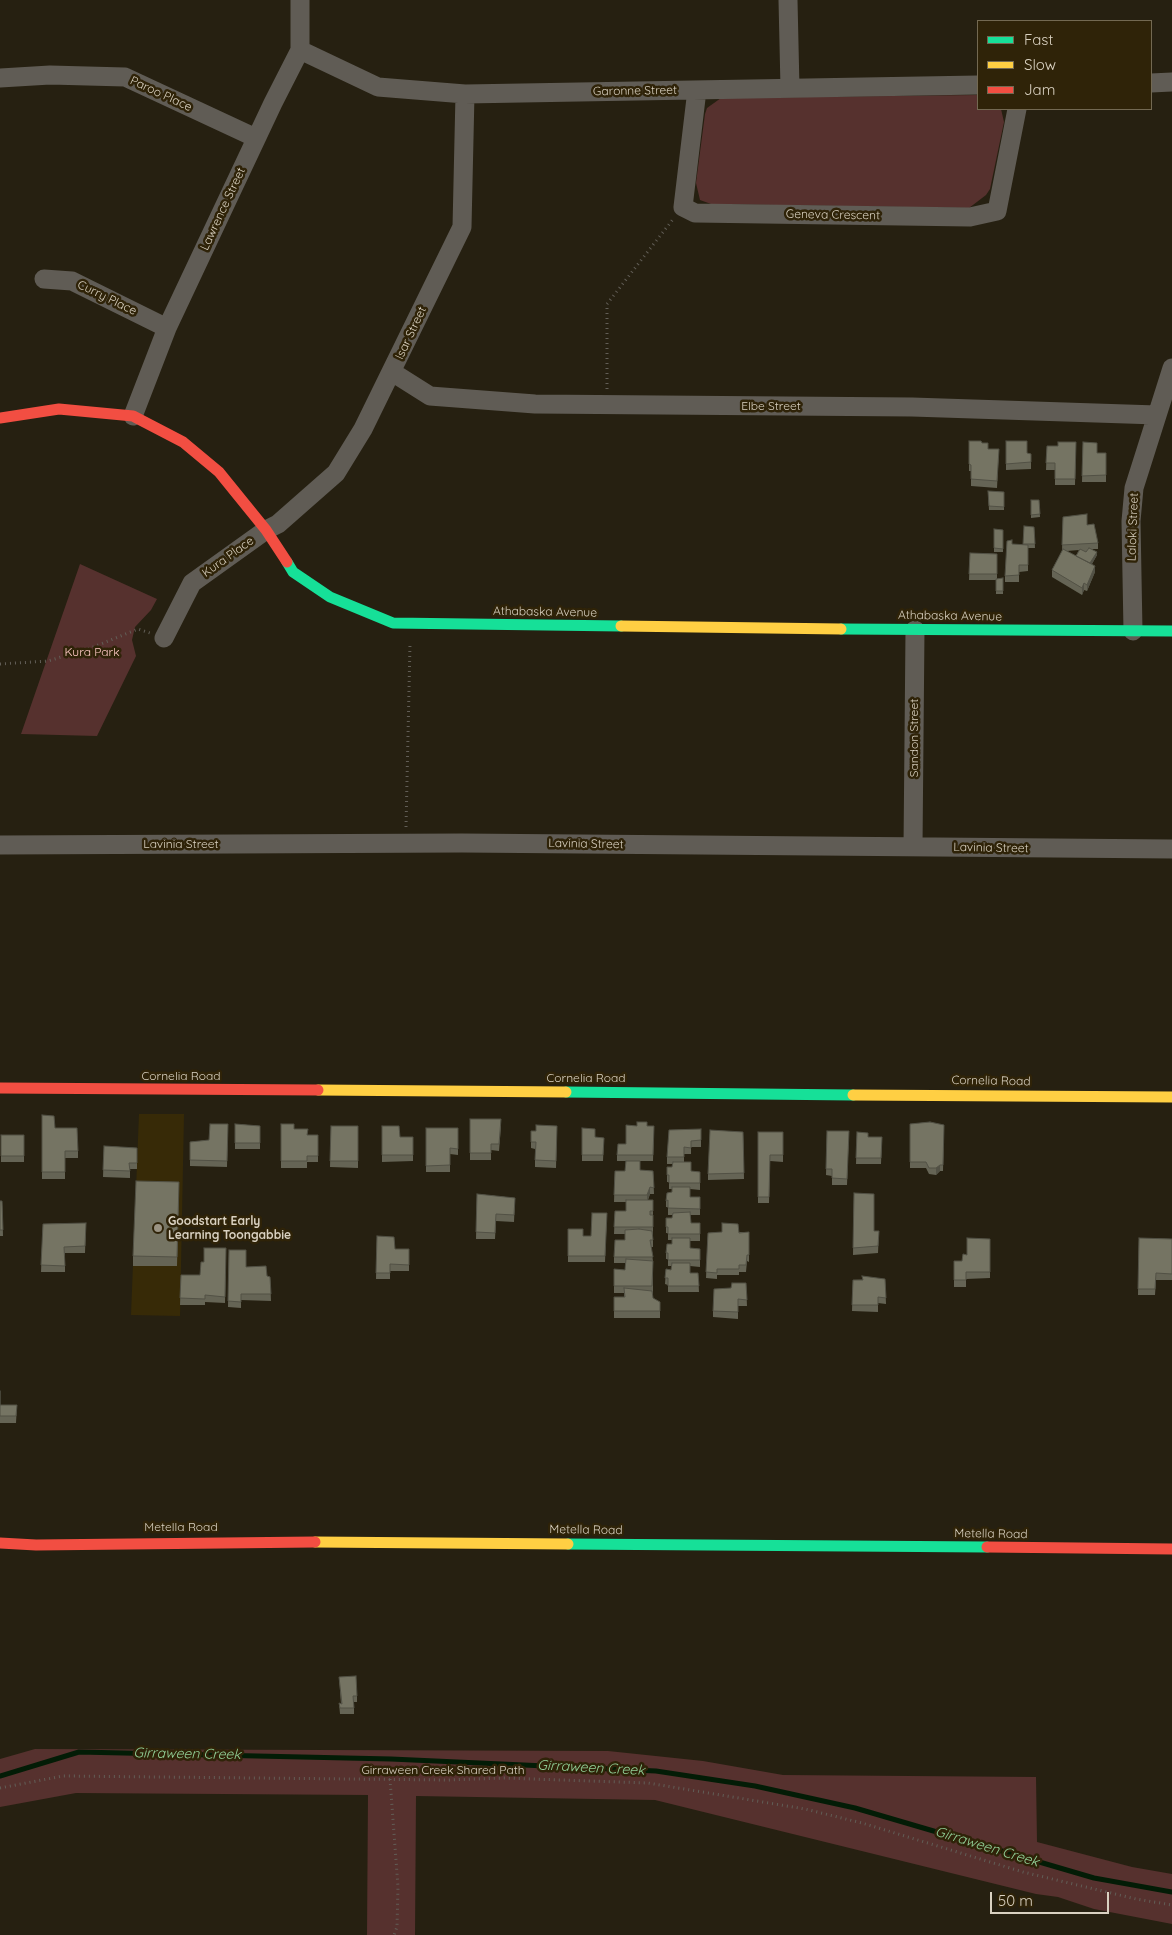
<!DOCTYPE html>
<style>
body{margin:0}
#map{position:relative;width:1172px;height:1935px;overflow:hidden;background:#262011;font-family:Quicksand,sans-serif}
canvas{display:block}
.legend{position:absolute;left:977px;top:20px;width:175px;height:90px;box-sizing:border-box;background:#2f2308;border:1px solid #736952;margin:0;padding:6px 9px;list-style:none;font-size:15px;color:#d9d1c1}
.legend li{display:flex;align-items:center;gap:10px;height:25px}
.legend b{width:25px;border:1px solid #736952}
.scale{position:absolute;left:990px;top:1892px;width:119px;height:22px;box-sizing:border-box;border:2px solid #d9d1c1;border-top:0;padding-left:6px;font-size:15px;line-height:18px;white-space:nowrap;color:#d9d1c1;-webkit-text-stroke:4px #2f2308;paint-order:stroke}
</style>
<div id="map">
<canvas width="1172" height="1935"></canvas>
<ul class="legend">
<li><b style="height:6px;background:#16e098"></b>Fast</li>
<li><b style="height:6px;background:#ffcf43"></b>Slow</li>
<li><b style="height:6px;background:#f24e42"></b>Jam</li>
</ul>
<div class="scale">50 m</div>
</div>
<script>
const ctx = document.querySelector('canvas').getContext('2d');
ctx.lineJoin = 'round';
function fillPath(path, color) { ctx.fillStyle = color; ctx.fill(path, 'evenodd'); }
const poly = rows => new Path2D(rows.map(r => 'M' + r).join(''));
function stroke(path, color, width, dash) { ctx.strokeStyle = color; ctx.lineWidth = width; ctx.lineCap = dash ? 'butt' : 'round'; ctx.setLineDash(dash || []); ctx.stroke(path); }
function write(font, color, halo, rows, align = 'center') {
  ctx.font = font + ' Quicksand,sans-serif'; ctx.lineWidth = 5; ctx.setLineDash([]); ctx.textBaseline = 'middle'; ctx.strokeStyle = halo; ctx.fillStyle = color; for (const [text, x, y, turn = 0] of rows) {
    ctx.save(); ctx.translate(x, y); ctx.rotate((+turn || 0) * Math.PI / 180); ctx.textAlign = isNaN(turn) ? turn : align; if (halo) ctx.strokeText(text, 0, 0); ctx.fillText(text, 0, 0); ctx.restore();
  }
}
fillPath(poly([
 [139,1114,184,1114,180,1316,131,1315]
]), '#372a07');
fillPath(poly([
 [978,95,978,109,1001,109,1004,122,990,189,986,195,969,208,711,204,700,200,696,183,705,114,707,108,721,98],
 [80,564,157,599,151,610,135,627,132,640,136,656,97,736,21,734],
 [35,1749,608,1751,703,1761,783,1775,1036,1777,1037,1842,1132,1867,1172,1874,1172,1924,1094,1909,1058,1897,1036,1894,655,1800,416,1796,415,1935,367,1935,368,1795,76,1793,0,1807,0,1759]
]), '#56312e');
stroke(poly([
 [0,1776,79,1752,391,1759,656,1771,755,1786,855,1808,1094,1878,1172,1892]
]), '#031c06', 5);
stroke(poly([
 [607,389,607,304,674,218],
 [0,664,48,661,91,648,138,629,150,633],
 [406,827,410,644],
 [390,1779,398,1887,397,1927,394,1935],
 [0,1788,63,1776,447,1780,504,1778,648,1783,805,1809,862,1823,1023,1872,1136,1899,1172,1905]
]), '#625e57', 3, [1, 4]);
stroke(poly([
 [788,0,790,88],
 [300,50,378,87,465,94,978,85],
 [0,78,50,75,125,77,256,138],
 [1151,83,1172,82],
 [697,90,683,207,695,213,970,217,997,211,1017,109],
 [44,279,72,281,167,328],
 [392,372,430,396,535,404,912,407,1157,415],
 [133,416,167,328,273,103,300,50,300,0],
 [1133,631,1131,521,1134,488,1172,368],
 [164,638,192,583,266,530,278,524,336,473,363,429,462,227,465,94],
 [0,845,462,843,1172,849],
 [913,847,915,630]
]), '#605c55', 19);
stroke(poly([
 [287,562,293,572,330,597,393,623,621,626],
 [841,629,1172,631],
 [566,1092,853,1095],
 [568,1544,987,1547]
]), '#16e098', 11);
stroke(poly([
 [621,626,841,629],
 [318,1090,566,1092],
 [853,1095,1172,1097],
 [315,1542,568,1544]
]), '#ffcf43', 11);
stroke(poly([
 [0,418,59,409,133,416,183,442,219,472,266,530,287,562],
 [0,1088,318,1090],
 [0,1543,36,1545,315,1542],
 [987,1547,1172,1549]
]), '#f24e42', 11);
fillPath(poly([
 [969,441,988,449,999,449,997,488,971,486,971,471,969,471],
 [1006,441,1027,453,1031,454,1031,469,1006,470],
 [1076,442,1075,485,1055,485,1055,470,1046,470,1047,446,1058,446],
 [1083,442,1097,453,1106,453,1106,482,1082,482],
 [988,491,1004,492,1004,510,989,510],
 [1031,500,1039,500,1040,517,1031,518],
 [1063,517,1098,543,1098,549,1092,549,1097,555,1092,564,1095,572,1087,591,1084,590,1082,595,1052,577,1052,570,1062,551],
 [1079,550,1076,556,1067,551],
 [1034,527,1035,548,1028,548,1028,571,1019,572,1019,582,1005,582,1005,576,1012,544,1023,545],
 [994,529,1003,530,1003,552,994,552],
 [970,553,997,554,997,579,1003,578,1003,594,996,594,996,580,969,580],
 [42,1115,78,1151,78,1158,65,1158,65,1179,42,1179],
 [470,1119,501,1126,499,1151,491,1150,491,1160,470,1160],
 [228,1124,227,1167,190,1166,190,1142,209,1140],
 [235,1124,260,1126,260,1149,235,1149],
 [281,1124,294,1129,308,1135,318,1135,318,1162,307,1162,307,1168,281,1168],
 [910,1124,944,1125,943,1171,940,1171,936,1175,929,1174,926,1168,910,1168],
 [331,1126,358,1126,358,1168,330,1167],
 [382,1126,400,1137,413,1137,413,1161,382,1162],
 [557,1126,556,1168,535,1167,535,1149,531,1148,531,1131,536,1131],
 [637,1126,654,1126,653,1161,640,1161,640,1170,653,1171,654,1194,650,1194,648,1200,653,1200,653,1247,651,1247,653,1261,653,1298,660,1311,660,1318,614,1318,614,1297,624,1297,624,1293,614,1293,614,1269,625,1270,625,1263,614,1263,614,1257,625,1240,625,1234,614,1234,615,1211,626,1211,626,1202,614,1202,615,1171,625,1171,626,1161,617,1161,617,1155,626,1144],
 [426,1128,458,1128,458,1155,450,1154,450,1172,426,1172],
 [582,1128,595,1137,604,1138,603,1161,582,1161],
 [701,1129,701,1147,691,1147,691,1154,684,1154,684,1162,691,1171,700,1172,700,1190,690,1189,690,1197,700,1209,700,1215,690,1215,691,1223,700,1223,700,1241,690,1241,690,1248,700,1249,700,1267,690,1266,690,1273,698,1273,699,1292,668,1292,668,1285,665,1284,666,1269,671,1270,672,1266,668,1266,668,1259,666,1259,666,1253,672,1244,672,1240,668,1240,668,1233,666,1233,666,1227,672,1218,673,1215,668,1215,668,1207,666,1207,666,1201,672,1192,672,1189,669,1189,669,1182,667,1182,667,1167,672,1167,673,1164,667,1164,667,1157],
 [827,1131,849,1131,847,1185,832,1185,832,1176,826,1175],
 [743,1132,744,1179,708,1180,708,1174],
 [758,1132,783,1132,783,1162,770,1161,769,1203,758,1203],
 [857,1132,868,1137,882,1137,881,1164,856,1164],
 [1,1135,24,1135,24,1162,1,1162],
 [104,1146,137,1148,137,1169,130,1169,130,1178,103,1177],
 [179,1182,177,1266,133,1266,133,1256],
 [854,1193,874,1231,879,1231,878,1253,853,1255],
 [477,1194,515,1198,514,1222,496,1221,495,1239,476,1239],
 [0,1201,2,1201,3,1236,0,1236],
 [607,1213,605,1262,568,1262,568,1229,583,1236,591,1236],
 [86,1223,85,1253,65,1253,65,1272,41,1272,43,1224],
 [722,1232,749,1232,749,1262,747,1261,746,1272,739,1272,739,1275,717,1275,717,1279,706,1278,708,1233],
 [377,1236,395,1249,409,1249,409,1271,390,1271,390,1279,376,1279],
 [1139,1238,1172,1239,1172,1280,1156,1280,1155,1295,1138,1295],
 [990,1239,990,1278,966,1279,966,1287,954,1287,954,1261,962,1261,967,1255],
 [226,1248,225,1303,205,1302,205,1305,180,1305,181,1275,200,1275,204,1262],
 [229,1250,246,1267,267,1276,270,1277,271,1301,241,1300,241,1308,228,1307],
 [885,1279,886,1304,878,1303,878,1312,852,1311,853,1280],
 [746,1283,747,1306,738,1306,738,1319,713,1317,713,1311,731,1288],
 [0,1391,0,1405,17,1405,16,1423,0,1423],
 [339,1677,357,1696,357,1702,354,1702,354,1714,340,1714,339,1703,341,1704]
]), '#656455');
fillPath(poly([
 [1097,552,1097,555,1090,567,1090,563],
 [1095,566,1095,572,1087,591,1087,585],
 [1084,583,1084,590,1082,595,1082,588],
 [940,1165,940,1171,936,1175,936,1168],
 [650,1187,650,1194,647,1202,647,1195]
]), '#525145');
const building = poly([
 [969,441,981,441,982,443,988,443,988,449,999,449,997,481,971,479,971,465,969,464,969,441],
 [1006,441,1027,441,1027,453,1031,454,1031,462,1006,464,1006,441],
 [1058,442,1076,442,1075,479,1055,479,1055,463,1046,463,1047,446,1058,446,1058,442],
 [1083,442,1097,443,1097,453,1106,453,1106,475,1082,476,1083,442],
 [988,491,1004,492,1004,507,989,506,988,491],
 [1031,500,1039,500,1040,514,1031,515,1031,500],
 [1087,514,1087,525,1094,524,1098,543,1062,545,1063,517,1087,514],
 [1024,526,1034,527,1035,544,1023,544,1024,526],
 [994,529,1003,530,1003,549,994,548,994,529],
 [1012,540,1012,544,1028,545,1028,565,1019,565,1019,575,1005,576,1007,541,1012,540],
 [1089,548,1097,552,1090,563,1076,556,1080,549,1086,552,1089,548],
 [1063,549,1095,566,1087,585,1084,583,1082,588,1052,570,1063,549],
 [970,553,997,554,997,574,969,574,970,553],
 [1003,578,1003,591,996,591,996,579,1003,578],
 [42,1115,54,1116,55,1128,77,1128,78,1151,65,1151,65,1172,42,1172,42,1115],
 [470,1119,501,1119,499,1144,491,1144,491,1153,470,1153,470,1119],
 [637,1122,647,1122,647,1126,654,1126,653,1155,617,1155,618,1144,626,1144,626,1125,637,1126,637,1122],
 [930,1122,944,1125,943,1165,940,1165,936,1168,929,1168,926,1162,910,1162,910,1124,930,1122],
 [210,1124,228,1124,227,1161,190,1160,190,1142,209,1140,210,1124],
 [235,1124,260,1126,260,1143,235,1143,235,1124],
 [281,1124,294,1124,294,1129,308,1129,307,1135,318,1135,318,1156,307,1156,307,1161,281,1161,281,1124],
 [536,1125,557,1126,556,1161,535,1160,536,1142,531,1142,531,1131,536,1131,536,1125],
 [331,1126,358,1126,358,1161,330,1161,331,1126],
 [382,1126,399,1126,400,1137,413,1137,413,1155,382,1155,382,1126],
 [426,1128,458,1128,458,1149,450,1148,450,1165,426,1166,426,1128],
 [582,1128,595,1129,595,1137,604,1138,603,1155,582,1155,582,1128],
 [701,1129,701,1140,691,1141,691,1148,684,1147,684,1157,667,1157,669,1130,701,1129],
 [710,1130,743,1132,744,1173,708,1174,710,1130],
 [827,1131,849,1131,847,1179,832,1178,832,1169,826,1169,827,1131],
 [758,1132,783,1132,783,1155,770,1155,769,1197,758,1197,758,1132],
 [857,1132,868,1133,868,1137,882,1137,881,1158,856,1158,857,1132],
 [1,1135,24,1135,24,1156,1,1156,1,1135],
 [104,1146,137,1148,137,1163,129,1163,130,1171,103,1170,104,1146],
 [626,1161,640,1161,640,1170,653,1171,654,1188,650,1187,647,1195,614,1195,615,1171,625,1171,626,1161],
 [673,1162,691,1162,691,1171,700,1172,700,1183,669,1183,669,1175,667,1175,667,1167,672,1167,673,1162],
 [136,1181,179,1182,177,1257,133,1256,136,1181],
 [672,1187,690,1187,690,1197,700,1197,700,1209,668,1208,668,1200,666,1201,667,1193,672,1192,672,1187],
 [854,1193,874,1194,874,1231,879,1231,878,1246,853,1248,854,1193],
 [477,1194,515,1198,514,1215,496,1214,495,1233,476,1232,477,1194],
 [626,1200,653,1200,653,1211,650,1211,650,1215,653,1215,653,1227,614,1227,615,1211,626,1211,626,1200],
 [0,1201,2,1201,3,1230,0,1230,0,1201],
 [690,1212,691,1223,700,1223,700,1234,668,1234,668,1227,666,1227,666,1218,672,1218,673,1213,690,1212],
 [592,1213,607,1213,605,1256,568,1256,568,1229,583,1229,583,1236,591,1236,592,1213],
 [86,1223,85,1246,64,1247,65,1266,41,1265,43,1224,86,1223],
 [722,1223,738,1224,739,1233,749,1232,749,1255,747,1255,746,1265,739,1265,739,1269,717,1269,717,1273,706,1272,708,1233,722,1232,722,1223],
 [639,1229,652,1231,653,1240,650,1240,653,1257,614,1257,615,1240,625,1240,625,1230,639,1229],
 [377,1236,394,1237,395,1249,409,1249,409,1265,390,1264,390,1273,376,1273,377,1236],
 [672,1238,690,1238,690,1248,700,1249,700,1260,668,1260,668,1253,666,1253,667,1244,672,1244,672,1238],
 [967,1238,990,1239,990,1272,966,1272,966,1280,954,1280,954,1261,962,1261,963,1254,967,1255,967,1238],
 [1139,1238,1172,1239,1172,1274,1156,1273,1155,1289,1138,1289,1139,1238],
 [204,1248,226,1248,225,1297,205,1295,205,1299,180,1298,181,1275,200,1275,201,1262,204,1262,204,1248],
 [229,1250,246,1250,246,1267,266,1266,267,1276,270,1277,271,1294,241,1294,241,1302,228,1301,229,1250],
 [626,1259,653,1261,652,1286,614,1286,614,1269,625,1270,626,1259],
 [672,1263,690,1263,690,1273,698,1273,699,1286,668,1286,668,1278,665,1278,666,1269,671,1270,672,1263],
 [862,1276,885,1279,886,1298,878,1297,878,1305,852,1305,853,1280,863,1280,862,1276],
 [732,1283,746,1283,747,1300,738,1299,738,1312,713,1311,714,1289,731,1288,732,1283],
 [624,1288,652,1291,653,1298,660,1302,660,1311,614,1311,614,1297,625,1297,624,1288],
 [0,1391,0,1405,17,1405,16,1416,0,1416,0,1391],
 [356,1676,357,1696,353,1696,354,1708,340,1708,339,1703,342,1704,339,1677,356,1676]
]);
fillPath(building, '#757463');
stroke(building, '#525145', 1);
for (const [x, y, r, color] of [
 [158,1228,5,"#9a9383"]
]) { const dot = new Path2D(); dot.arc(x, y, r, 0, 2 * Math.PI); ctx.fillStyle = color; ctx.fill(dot); stroke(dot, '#2f2308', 2); }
write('12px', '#d9d1c1', '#2f2308', [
 ["Garonne Street",635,91,-1],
 ["Paroo Place",161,94,25],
 ["Lawrence Street",223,209,-65],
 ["Geneva Crescent",833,215,1],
 ["Curry Place",107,298,26],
 ["Isar Street",411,333,-65],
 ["Elbe Street",771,406],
 ["Laloki Street",1133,527,-88],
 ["Kura Place",228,557,-36],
 ["Athabaska Avenue",545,612,1],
 ["Athabaska Avenue",950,616,1],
 ["Sandon Street",914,738,-90],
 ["Lavinia Street",181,844],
 ["Lavinia Street",586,844,1],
 ["Lavinia Street",991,848,1],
 ["Cornelia Road",181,1076],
 ["Cornelia Road",586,1078],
 ["Cornelia Road",991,1081,1],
 ["Metella Road",181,1527],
 ["Metella Road",586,1530,1],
 ["Metella Road",991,1534,1],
 ["Girraween Creek Shared Path",443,1770]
]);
write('12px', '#fdc8c4', '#2f2308', [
 ["Kura Park",92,652]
]);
write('bold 12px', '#d9d1c1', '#2f2308', [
 ["Goodstart Early",168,1221],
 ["Learning Toongabbie",168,1235]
], 'left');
write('italic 14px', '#92d198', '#2f2308', [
 ["Girraween Creek",187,1754,1],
 ["Girraween Creek",591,1768,3],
 ["Girraween Creek",987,1847,17]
]);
</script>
